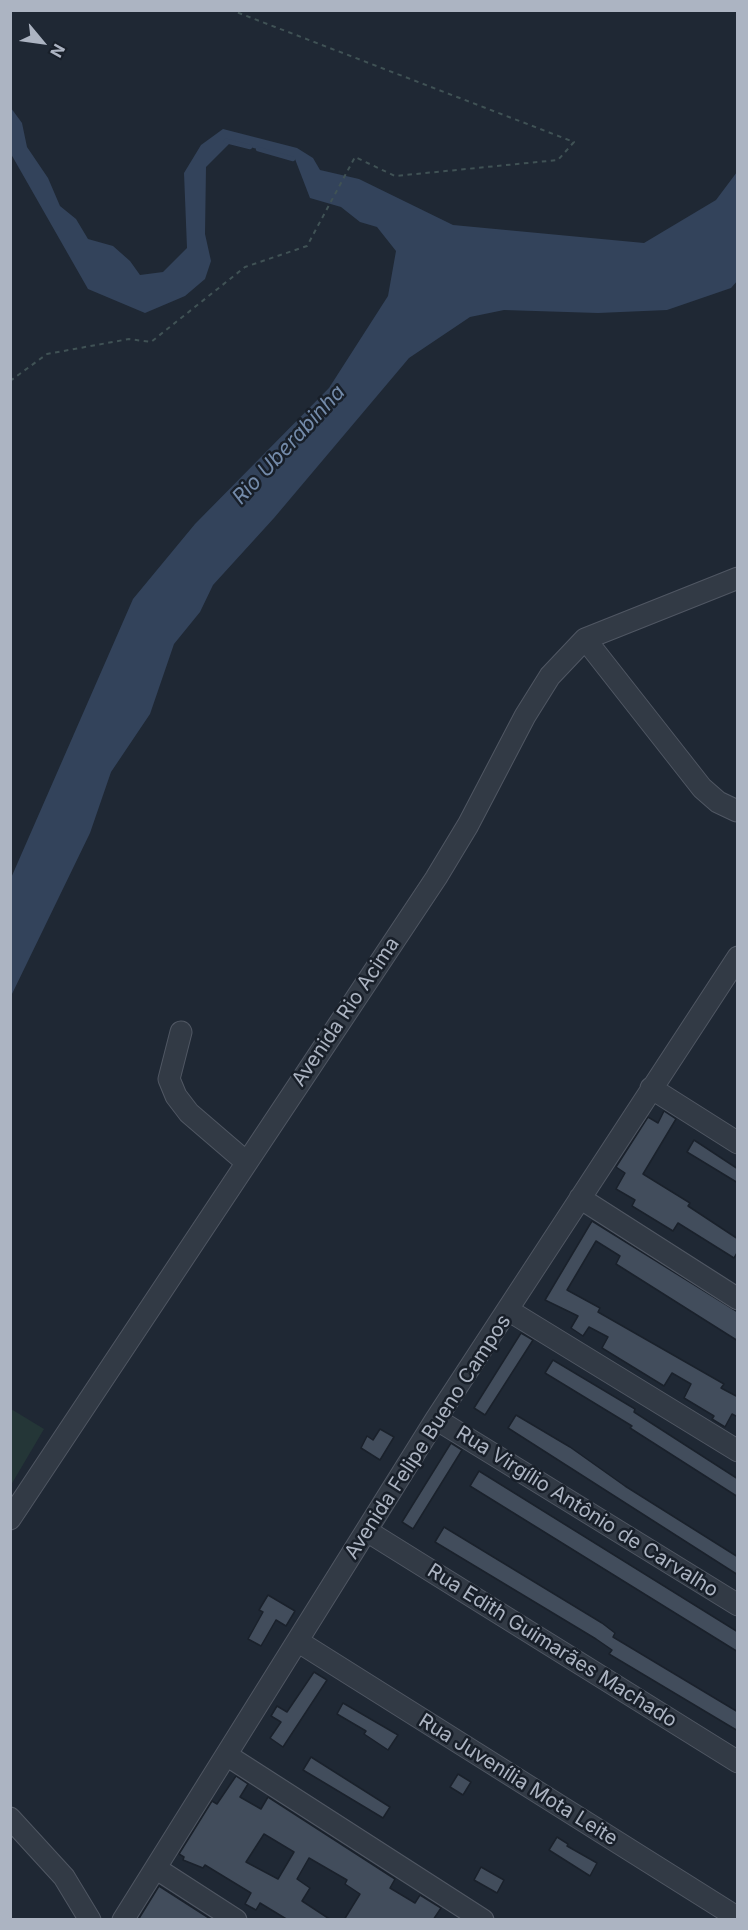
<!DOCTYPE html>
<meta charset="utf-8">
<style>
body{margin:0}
#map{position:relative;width:748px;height:1930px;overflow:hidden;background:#1f2834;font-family:Inter,sans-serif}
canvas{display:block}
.frame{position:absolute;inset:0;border:12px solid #acb4c2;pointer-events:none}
.north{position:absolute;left:12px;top:12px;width:60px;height:60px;-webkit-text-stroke:4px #181f29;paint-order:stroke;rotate:119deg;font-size:16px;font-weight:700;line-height:24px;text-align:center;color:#acb4c2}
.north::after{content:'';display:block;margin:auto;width:21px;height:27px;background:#acb4c2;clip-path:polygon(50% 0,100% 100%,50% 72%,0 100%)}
</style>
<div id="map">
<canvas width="748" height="1930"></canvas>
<div class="frame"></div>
<div class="north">N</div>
</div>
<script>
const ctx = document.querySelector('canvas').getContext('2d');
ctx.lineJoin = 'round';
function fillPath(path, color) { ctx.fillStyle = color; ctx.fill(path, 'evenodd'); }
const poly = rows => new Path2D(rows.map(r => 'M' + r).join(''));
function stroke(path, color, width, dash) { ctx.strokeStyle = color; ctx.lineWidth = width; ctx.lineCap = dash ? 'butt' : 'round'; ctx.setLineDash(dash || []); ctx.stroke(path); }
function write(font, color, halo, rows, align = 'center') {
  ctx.font = font + ' Inter,sans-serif'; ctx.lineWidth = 5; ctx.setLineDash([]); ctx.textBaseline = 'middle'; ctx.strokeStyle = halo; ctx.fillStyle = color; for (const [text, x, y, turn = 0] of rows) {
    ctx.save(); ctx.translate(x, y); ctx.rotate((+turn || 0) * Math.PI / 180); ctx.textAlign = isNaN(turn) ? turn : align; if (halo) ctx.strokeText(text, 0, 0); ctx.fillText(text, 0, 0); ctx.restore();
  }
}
fillPath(poly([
 [11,1409,44,1429,11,1485]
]), '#243637');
fillPath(poly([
 [11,108,22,123,27,147,48,178,60,206,76,219,88,239,113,246,130,261,140,275,163,272,187,248,184,173,201,145,223,129,297,148,313,158,320,170,359,179,453,225,644,243,716,200,737,172,738,280,731,288,667,310,598,313,504,310,470,317,409,358,274,518,213,585,200,612,174,644,150,714,111,772,90,833,11,996,11,878,133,599,195,524,329,388,388,296,396,251,377,227,360,222,341,207,310,198,295,159,231,142,206,167,205,234,211,261,205,279,185,296,145,313,88,289,11,154]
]), '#33435b');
stroke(poly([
 [226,141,250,147],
 [258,149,293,159]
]), '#33435b', 4.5);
const building = poly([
 [664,1111,676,1119,643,1174,690,1203,688,1206,738,1239,738,1251,734,1258,678,1223,673,1231,632,1206,635,1200,616,1189,625,1173,616,1167,648,1117,658,1123,664,1111],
 [694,1140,738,1169,738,1183,687,1152,694,1140],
 [592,1221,738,1312,738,1341,616,1264,620,1256,596,1241,567,1290,600,1308,598,1312,724,1384,721,1388,738,1397,738,1417,732,1414,725,1427,712,1419,714,1416,684,1398,691,1384,672,1373,664,1386,602,1348,608,1337,589,1327,583,1336,571,1328,578,1316,545,1300,592,1221],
 [521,1333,533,1340,485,1415,474,1408,521,1333],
 [553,1360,635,1409,634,1412,738,1479,738,1497,630,1428,632,1426,545,1373,553,1360],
 [516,1415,570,1447,625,1486,738,1557,738,1575,508,1428,516,1415],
 [380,1429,394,1437,380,1460,361,1448,367,1436,373,1440,380,1429],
 [451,1443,462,1450,413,1529,402,1522,451,1443],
 [479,1471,738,1632,738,1652,470,1486,479,1471],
 [444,1527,602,1623,615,1633,613,1637,738,1712,738,1731,609,1654,612,1650,596,1639,435,1542,444,1527],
 [268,1595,295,1611,286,1626,276,1620,261,1646,248,1639,263,1612,259,1610,268,1595],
 [314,1672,327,1680,283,1747,270,1738,281,1722,271,1716,277,1706,287,1712,314,1672],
 [343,1703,398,1735,388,1750,364,1734,366,1731,337,1714,343,1703],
 [311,1757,390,1807,383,1818,303,1770,311,1757],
 [458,1774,471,1782,463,1795,450,1787,458,1774],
 [236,1776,248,1784,240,1797,261,1809,268,1797,395,1879,390,1888,415,1903,420,1895,441,1908,433,1920,344,1920,360,1894,345,1884,347,1880,309,1858,297,1879,310,1888,302,1901,331,1920,288,1920,260,1903,256,1910,245,1904,251,1893,205,1865,203,1868,183,1860,184,1857,179,1854,212,1801,217,1804,236,1776],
 [264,1834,294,1852,278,1879,246,1862,264,1834],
 [557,1837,568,1844,567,1846,597,1863,590,1876,549,1850,557,1837],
 [481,1867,504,1880,497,1893,474,1880,481,1867],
 [159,1886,212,1920,138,1920,159,1886]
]);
fillPath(building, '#424d5c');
stroke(building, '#1a212b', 1.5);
const minor = poly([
 [585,639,702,788,718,802,737,811],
 [181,1032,169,1079,176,1096,189,1113,246,1162],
 [651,1088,738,1143],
 [580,1198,738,1299],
 [508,1310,738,1451],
 [436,1419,738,1605],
 [10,1519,436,878,468,825,525,716,550,676,585,639,738,578],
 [367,1531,738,1762],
 [299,1642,738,1918],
 [228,1756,483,1920],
 [10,1818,64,1877,90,1920],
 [157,1869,236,1920],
 [123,1920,436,1419,738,957]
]);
stroke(minor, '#505763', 23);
stroke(poly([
 [10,381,47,354,129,339,151,342,245,267,307,246,355,157,395,176,558,160,574,142,231,10]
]), '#405255', 2, [4.5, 4.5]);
stroke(minor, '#323a45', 21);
write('20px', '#acb4c2', '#181f29', [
 ["Avenida Rio Acima",346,1012,-56],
 ["Avenida Felipe Bueno Campos",428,1437,-57],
 ["Rua Virgílio Antônio de Carvalho",587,1512,32],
 ["Rua Edith Guimarães Machado",552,1646,32],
 ["Rua Juvenília Mota Leite",518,1780,32]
]);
write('italic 21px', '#748baa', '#181f29', [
 ["Rio Uberabinha",289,445,-47]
]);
</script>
